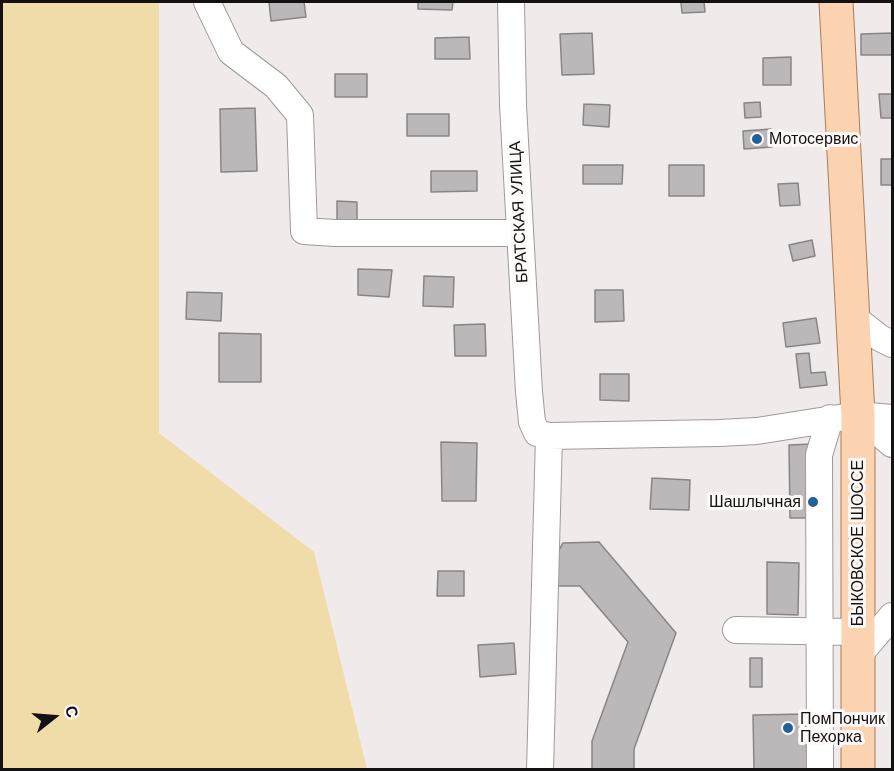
<!DOCTYPE html>
<meta charset="utf-8">
<style>
body{margin:0}
#map{position:relative;width:894px;height:771px;overflow:hidden;background:#f0ebea;font-family:"Work Sans",sans-serif}
canvas{display:block}
.frame{position:absolute;inset:0;border:3px solid #131111;pointer-events:none}
.north{position:absolute;left:24px;top:687px;width:60px;height:60px;-webkit-text-stroke:4px #fdf9f8;paint-order:stroke;rotate:73deg;font-size:16px;font-weight:700;line-height:24px;text-align:center;color:#131111}
.north::after{content:'';display:block;margin:auto;width:21px;height:27px;background:#131111;clip-path:polygon(50% 0,100% 100%,50% 72%,0 100%)}
</style>
<div id="map">
<canvas width="894" height="771"></canvas>
<div class="frame"></div>
<div class="north">С</div>
</div>
<script>
const ctx = document.querySelector('canvas').getContext('2d');
ctx.lineJoin = 'round';
function fillPath(path, color) { ctx.fillStyle = color; ctx.fill(path, 'evenodd'); }
const poly = rows => new Path2D(rows.map(r => 'M' + r).join(''));
function stroke(path, color, width, dash) { ctx.strokeStyle = color; ctx.lineWidth = width; ctx.lineCap = dash ? 'butt' : 'round'; ctx.setLineDash(dash || []); ctx.stroke(path); }
function write(font, color, halo, rows, align = 'center') {
  ctx.font = font + ' "Work Sans",sans-serif'; ctx.lineWidth = 6; ctx.setLineDash([]); ctx.textBaseline = 'middle'; ctx.strokeStyle = halo; ctx.fillStyle = color; for (const [text, x, y, turn = 0] of rows) {
    ctx.save(); ctx.translate(x, y); ctx.rotate((+turn || 0) * Math.PI / 180); ctx.textAlign = isNaN(turn) ? turn : align; if (halo) ctx.strokeText(text, 0, 0); ctx.fillText(text, 0, 0); ctx.restore();
  }
}
fillPath(poly([
 [2,2,159,2,159,433,314,552,367,769,2,769]
]), '#f0dca9');
const building = poly([
 [269,2,304,2,306,17,271,21,269,2],
 [418,2,453,2,452,10,418,9,418,2],
 [681,2,704,2,705,12,682,13,681,2],
 [592,33,594,74,562,75,560,34,592,33],
 [892,33,892,55,861,55,861,34,892,33],
 [469,37,470,59,435,59,435,38,469,37],
 [791,57,791,85,763,85,763,58,791,57],
 [335,74,367,74,367,97,335,97,335,74],
 [879,94,892,94,892,118,881,118,879,94],
 [760,102,761,117,745,118,744,103,760,102],
 [584,104,610,105,609,127,583,125,584,104],
 [255,108,257,171,221,172,220,109,255,108],
 [407,114,449,114,449,136,407,136,407,114],
 [771,129,772,147,744,149,743,131,771,129],
 [881,159,892,159,892,185,881,185,881,159],
 [583,165,623,165,622,184,583,184,583,165],
 [669,165,704,165,704,196,669,196,669,165],
 [431,171,477,171,477,191,431,192,431,171],
 [798,183,800,205,780,206,778,184,798,183],
 [337,201,357,202,357,222,337,221,337,201],
 [812,240,815,256,793,261,789,245,812,240],
 [358,269,392,270,389,297,358,295,358,269],
 [424,276,454,277,453,307,423,306,424,276],
 [595,290,623,290,624,321,595,322,595,290],
 [187,292,222,293,221,321,186,319,187,292],
 [816,318,820,343,786,347,783,323,816,318],
 [485,324,486,356,455,356,454,325,485,324],
 [219,333,261,334,261,382,219,382,219,333],
 [809,353,811,373,825,372,827,385,800,388,796,354,809,353],
 [600,374,629,374,629,401,600,400,600,374],
 [441,442,477,443,476,501,442,501,441,442],
 [812,444,813,518,790,518,789,445,812,444],
 [652,478,690,480,689,510,650,509,652,478],
 [599,542,676,633,634,749,634,770,592,770,592,741,628,642,580,586,556,586,556,555,563,543,599,542],
 [767,562,799,563,798,615,767,614,767,562],
 [438,571,464,571,464,596,437,596,438,571],
 [514,643,516,674,480,677,478,645,514,643],
 [750,658,762,658,762,687,750,687,750,658],
 [806,714,807,770,754,770,753,715,806,714]
]);
fillPath(building, '#bcb7b8');
stroke(building, '#898586', 1.5);
const minor = poly([
 [207,2,231,52,276,86,300,115,304,231,335,233,520,233],
 [511,2,513,105,529,392,532,422,537,433,549,436,719,433,757,431,858,415,892,418],
 [853,317,880,338,892,344],
 [858,415,892,444],
 [736,630,858,632],
 [858,656,892,616],
 [540,770,549,436],
 [820,770,819,455,830,418]
]);
const major = poly([
 [836,2,858,415,858,770]
]);
stroke(minor, '#9f9a99', 28);
stroke(major, '#a87c57', 35);
stroke(minor, '#fff', 26);
stroke(major, '#fbd3b0', 33);
for (const [x, y, r, color] of [
 [757,139,6,"#226197"],
 [813,502,6,"#226197"],
 [788,728,6,"#226197"]
]) { const dot = new Path2D(); dot.arc(x, y, r, 0, 2 * Math.PI); ctx.fillStyle = color; ctx.fill(dot); stroke(dot, '#fdf9f8', 2); }
write('16px', '#131111', '#fdf9f8', [
 ["Мотосервис",769,139],
 ["Шашлычная",801,502,"right"],
 ["ПомПончик",800,719],
 ["Пехорка",800,737]
], 'left');
write('16px', '#131111', '#fdf9f8', [
 ["БРАТСКАЯ УЛИЦА",519,212,-93],
 ["БЫКОВСКОЕ ШОССЕ",858,543,-90]
]);
</script>
